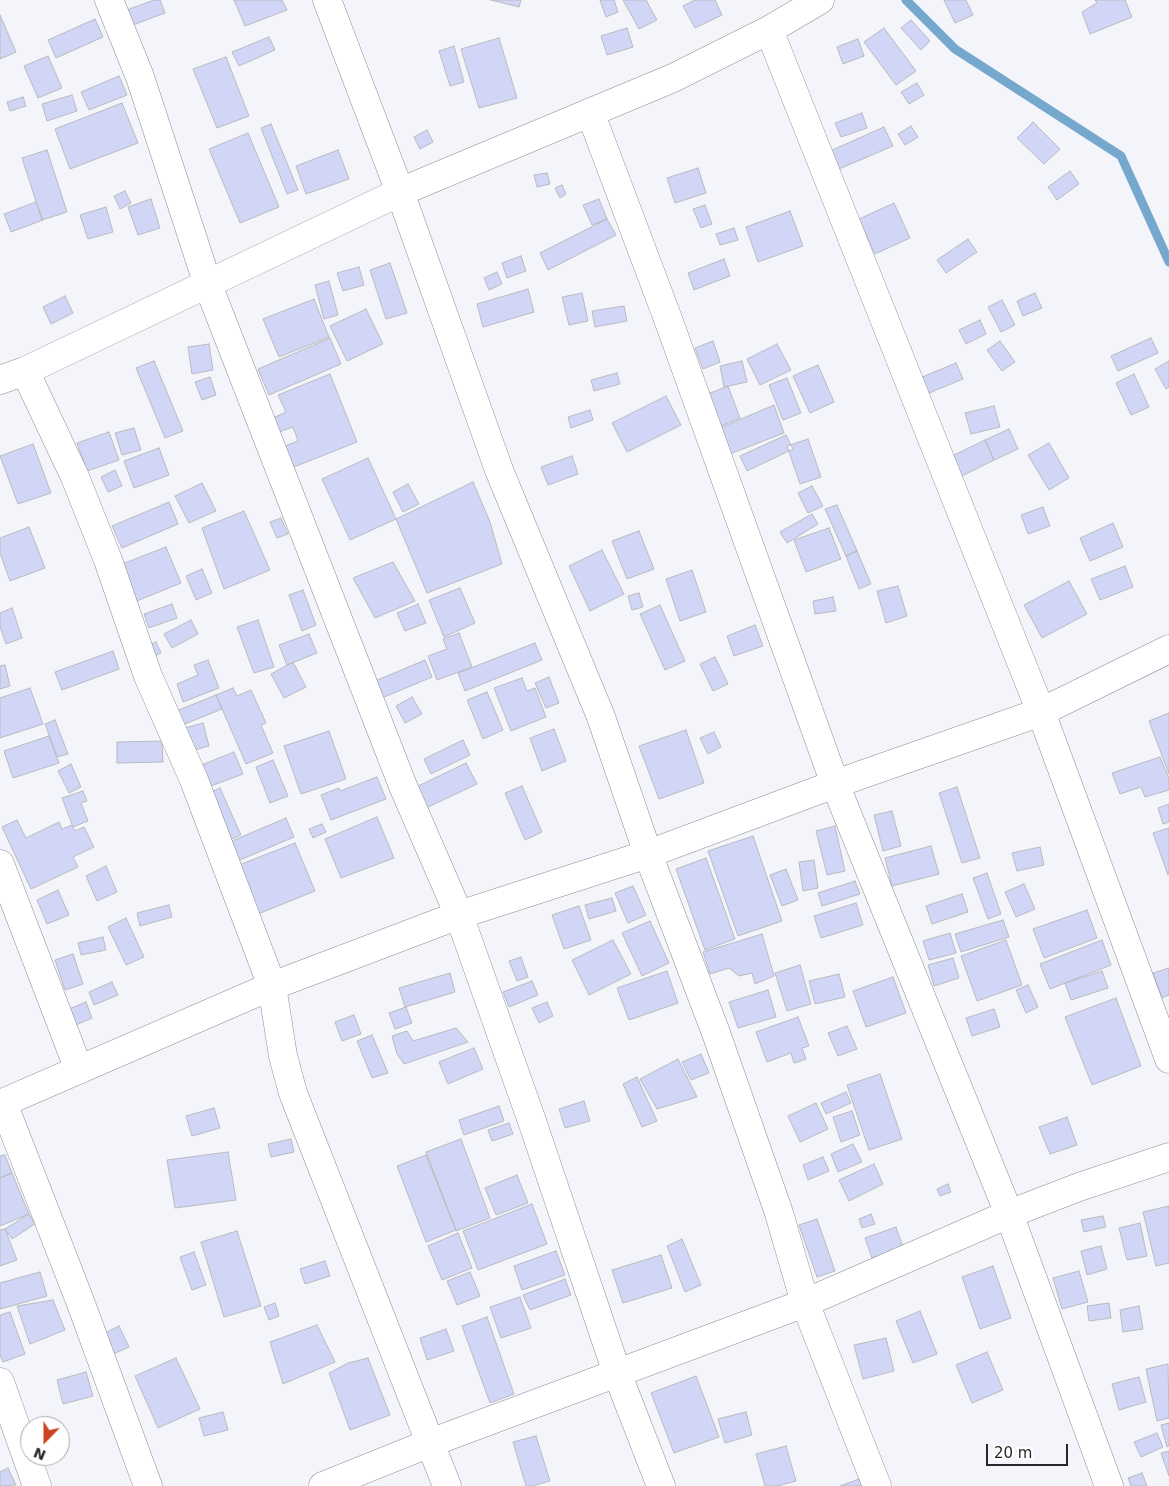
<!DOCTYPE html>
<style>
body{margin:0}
#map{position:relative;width:1169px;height:1486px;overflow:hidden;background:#f4f5fa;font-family:"DejaVu Sans",sans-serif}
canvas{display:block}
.north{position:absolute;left:20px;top:1416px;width:50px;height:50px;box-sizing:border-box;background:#fff;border:1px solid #a9a9a9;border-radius:50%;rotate:202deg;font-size:14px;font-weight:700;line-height:20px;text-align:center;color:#272729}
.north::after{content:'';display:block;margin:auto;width:18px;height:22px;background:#cd4322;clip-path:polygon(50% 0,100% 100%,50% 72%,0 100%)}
.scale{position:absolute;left:986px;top:1444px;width:82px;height:22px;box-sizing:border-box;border:2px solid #272729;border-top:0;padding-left:6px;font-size:15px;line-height:18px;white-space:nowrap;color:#272729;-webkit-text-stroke:4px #fff;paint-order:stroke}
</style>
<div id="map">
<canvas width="1169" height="1486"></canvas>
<div class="north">N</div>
<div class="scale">20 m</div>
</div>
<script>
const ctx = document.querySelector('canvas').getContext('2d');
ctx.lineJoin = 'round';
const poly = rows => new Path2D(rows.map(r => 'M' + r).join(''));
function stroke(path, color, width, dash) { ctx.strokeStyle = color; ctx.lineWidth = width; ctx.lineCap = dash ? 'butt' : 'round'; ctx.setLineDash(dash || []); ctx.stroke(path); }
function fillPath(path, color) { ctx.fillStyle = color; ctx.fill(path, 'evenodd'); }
stroke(poly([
 [906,0,955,49,1121,156,1169,262]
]), '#76a7cd', 9);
const building = poly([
 [154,0,160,0,165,13,130,26,124,11,154,0],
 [234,0,282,0,287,10,245,26,234,0],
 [491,0,521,0,519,7,491,0],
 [600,0,614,0,618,12,606,17,600,0],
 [623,0,646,0,657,20,639,29,623,0],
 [695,0,715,0,722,15,695,28,683,6,695,0],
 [944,0,966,0,973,15,955,23,944,0],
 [1095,0,1125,0,1132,17,1090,34,1082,12,1097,3,1095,0],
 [0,15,16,52,0,59,0,15],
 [95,19,103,37,56,58,48,40,95,19],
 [911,20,930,41,921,50,901,28,911,20],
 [627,28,633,47,607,55,601,36,627,28],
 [884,28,916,71,896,85,864,42,884,28],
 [269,37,275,50,239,66,232,52,269,37],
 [499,38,517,98,479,108,461,49,499,38],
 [858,39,864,56,843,64,837,47,858,39],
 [454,46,464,82,450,86,439,51,454,46],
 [48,56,62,88,38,98,24,66,48,56],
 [226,57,249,116,217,128,193,69,226,57],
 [119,76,127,95,89,110,81,92,119,76],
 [917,83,924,95,909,104,901,92,917,83],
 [72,95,77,111,47,121,42,104,72,95],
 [23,97,26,106,10,111,7,102,23,97],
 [122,103,138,143,70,169,55,129,122,103],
 [862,113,867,128,841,137,835,123,862,113],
 [1033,122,1060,149,1044,164,1017,138,1033,122],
 [271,124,298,190,287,194,261,128,271,124],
 [911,126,918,137,905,145,898,134,911,126],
 [884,127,893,146,839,169,830,151,884,127],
 [427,130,433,142,420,149,414,137,427,130],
 [248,133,279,207,240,223,209,149,248,133],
 [47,150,67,212,42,220,22,158,47,150],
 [338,150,349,179,306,194,296,166,338,150],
 [698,168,706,193,675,203,667,178,698,168],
 [1070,171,1079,184,1057,200,1048,187,1070,171],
 [547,173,550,184,537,187,534,175,547,173],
 [562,185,566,194,560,198,555,188,562,185],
 [125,191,131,203,120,209,114,196,125,191],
 [151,199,160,228,138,235,128,207,151,199],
 [599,199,607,219,592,225,583,205,599,199],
 [36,202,43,220,11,232,4,214,36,202],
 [894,203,910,238,875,254,859,219,894,203],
 [705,205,712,224,701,228,693,209,705,205],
 [106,207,113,232,88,239,80,215,106,207],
 [790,211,803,246,758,262,746,227,790,211],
 [607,219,616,235,548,270,540,253,607,219],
 [734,228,738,240,720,245,716,234,734,228],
 [968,239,977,252,946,273,937,260,968,239],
 [521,256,526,271,507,278,502,263,521,256],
 [724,259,730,276,694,290,688,273,724,259],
 [390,263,407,313,386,319,370,270,390,263],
 [359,267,364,285,343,291,337,273,359,267],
 [497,272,502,284,489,290,484,278,497,272],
 [329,281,338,315,324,319,315,285,329,281],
 [528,289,534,312,483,327,477,304,528,289],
 [582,293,588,321,569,325,562,297,582,293],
 [1035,293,1042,308,1023,316,1017,301,1035,293],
 [65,296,73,313,51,324,43,307,65,296],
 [314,299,329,337,279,357,263,319,314,299],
 [1002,300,1015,325,1001,332,988,307,1002,300],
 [624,306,627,321,595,327,592,311,624,306],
 [366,309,383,344,347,361,330,326,366,309],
 [980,320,986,334,966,344,959,330,980,320],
 [330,338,341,364,269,395,258,369,330,338],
 [1151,338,1158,353,1118,371,1111,356,1151,338],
 [713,341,720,362,703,369,695,348,713,341],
 [1000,341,1015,362,1002,371,987,350,1000,341],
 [209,344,213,370,192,374,188,347,209,344],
 [777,344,791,370,760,385,747,359,777,344],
 [154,361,183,431,165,438,136,368,154,361],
 [742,361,747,382,724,387,720,366,742,361],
 [1169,361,1169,387,1166,389,1155,369,1169,361],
 [956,363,963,379,922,396,915,380,956,363],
 [818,365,834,402,810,413,793,376,818,365],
 [617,373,620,384,594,391,591,380,617,373],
 [330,374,357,442,294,467,285,446,298,441,293,427,279,432,273,418,286,412,278,395,330,374],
 [1134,374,1149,407,1131,415,1116,383,1134,374],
 [210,377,216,395,202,400,195,382,210,377],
 [787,378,801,413,783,420,769,385,787,378],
 [728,386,740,418,711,430,698,398,728,386],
 [666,396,681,425,627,452,612,423,666,396],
 [774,405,784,433,730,454,720,428,774,405],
 [994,406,1000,427,971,434,965,413,994,406],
 [590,410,593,420,571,428,568,417,590,410],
 [134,428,141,450,122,455,115,433,134,428],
 [1009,429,1018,449,994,460,985,440,1009,429],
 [109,432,119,460,87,471,77,443,109,432],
 [786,435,793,449,747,471,740,456,786,435],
 [808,439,821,477,800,484,787,446,808,439],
 [985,440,994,460,962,476,952,456,985,440],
 [1049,443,1069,478,1049,490,1028,455,1049,443],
 [33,444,51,493,18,504,0,456,33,444],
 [159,448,169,475,134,488,124,461,159,448],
 [572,456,578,474,548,485,541,467,572,456],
 [368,458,396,519,350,540,322,479,368,458],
 [115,470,122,486,108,492,101,477,115,470],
 [473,482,490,522,502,564,427,593,396,519,473,482],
 [202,483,216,511,189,523,175,496,202,483],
 [408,484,419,504,403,512,393,492,408,484],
 [812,486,823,506,808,513,798,493,812,486],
 [169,502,178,524,122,548,112,526,169,502],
 [837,505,857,551,846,556,825,509,837,505],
 [1043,507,1050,526,1028,534,1021,515,1043,507],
 [244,511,270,570,224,589,202,528,244,511],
 [812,514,818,524,787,543,780,532,812,514],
 [281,518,288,534,277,538,270,522,281,518],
 [1113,523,1123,547,1090,561,1080,538,1113,523],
 [29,527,45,568,10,581,0,553,0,538,29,527],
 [829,528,841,559,806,572,794,540,829,528],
 [639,531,654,569,627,579,612,541,639,531],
 [166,547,181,583,137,601,122,564,166,547],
 [602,550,624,594,590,611,569,566,602,550],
 [857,551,871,584,859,589,846,556,857,551],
 [393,562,415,601,375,618,353,578,393,562],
 [1125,566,1133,587,1100,600,1091,579,1125,566],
 [202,569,212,593,196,600,186,576,202,569],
 [692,570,706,612,680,621,666,579,692,570],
 [1069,581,1087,614,1042,638,1024,605,1069,581],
 [898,586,907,616,886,623,877,591,898,586],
 [460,588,475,623,444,637,429,600,460,588],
 [303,590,316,625,302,631,289,595,303,590],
 [639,593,643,607,632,610,628,596,639,593],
 [833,597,836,611,815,614,813,601,833,597],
 [172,604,177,618,149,628,144,614,172,604],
 [418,604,426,623,405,631,397,613,418,604],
 [660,605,685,661,665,670,640,614,660,605],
 [12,608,22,638,6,644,0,627,0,613,12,608],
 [191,620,198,634,172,648,164,634,191,620],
 [258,620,274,667,254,673,237,627,258,620],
 [755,625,763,646,734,656,727,636,755,625],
 [459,633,472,667,437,680,428,656,447,649,443,639,459,633],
 [309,634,317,653,287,665,279,645,309,634],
 [156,642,161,653,147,660,142,648,156,642],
 [535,643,542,660,465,691,458,673,535,643],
 [113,651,119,669,62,690,55,672,113,651],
 [715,657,728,684,713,691,700,664,715,657],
 [208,660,219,688,183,702,177,684,198,675,194,665,208,660],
 [425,660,432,677,382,698,375,681,425,660],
 [293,662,306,687,284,698,271,674,293,662],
 [5,665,10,686,0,689,0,666,5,665],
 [549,677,559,703,546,708,535,683,549,677],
 [522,678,527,691,535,688,546,717,511,731,494,688,522,678],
 [30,688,43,724,0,738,0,698,30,688],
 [233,688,237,696,251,690,266,723,261,725,273,753,246,764,216,695,233,688],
 [487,692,503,730,483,739,467,700,487,692],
 [216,695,222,709,180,726,174,712,216,695],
 [412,697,422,714,405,723,396,706,412,697],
 [1169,713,1169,774,1149,721,1169,713],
 [55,720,68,754,57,757,45,724,55,720],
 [203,723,209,746,187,752,181,729,203,723],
 [554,729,566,761,542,771,530,738,554,729],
 [686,730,704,783,659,799,639,746,686,730],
 [329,731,346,779,301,794,284,746,329,731],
 [714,732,721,747,708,754,700,738,714,732],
 [49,736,59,763,13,778,4,751,49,736],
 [463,740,470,755,431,774,424,759,463,740],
 [162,741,163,762,117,763,117,742,162,741],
 [234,752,243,774,203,789,194,768,234,752],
 [1160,757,1169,778,1169,790,1145,797,1141,787,1120,794,1112,773,1160,757],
 [273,760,288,796,270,803,256,767,273,760],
 [466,763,477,784,424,809,414,788,466,763],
 [71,764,81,787,69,793,58,771,71,764],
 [377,777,386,799,331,820,321,795,339,788,340,791,377,777],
 [522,786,542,832,525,840,505,793,522,786],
 [957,787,980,858,962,863,939,793,957,787],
 [220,788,241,835,227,841,206,794,220,788],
 [83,791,87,801,81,803,88,821,73,827,62,798,83,791],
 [1169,804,1169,822,1163,824,1158,808,1169,804],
 [892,811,901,846,883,851,874,815,892,811],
 [377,817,394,858,341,878,325,839,377,817],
 [286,818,294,837,233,863,225,844,286,818],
 [17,820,26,838,59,822,62,829,72,825,75,831,84,827,94,847,73,857,78,867,31,889,2,827,17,820],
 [322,824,326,832,313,838,309,829,322,824],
 [835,826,845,871,827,875,816,831,835,826],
 [1169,828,1169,874,1168,875,1153,833,1169,828],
 [753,836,782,921,738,936,708,851,753,836],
 [295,843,315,891,258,914,239,865,295,843],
 [931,846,939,874,892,886,885,858,931,846],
 [1040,847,1044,865,1017,871,1012,853,1040,847],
 [706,858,735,939,705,950,676,869,706,858],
 [814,860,818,888,803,891,799,862,814,860],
 [106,866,117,892,97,901,86,876,106,866],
 [786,869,798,900,782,906,770,875,786,869],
 [987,873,1001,914,988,919,973,878,987,873],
 [855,881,860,894,822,906,818,893,855,881],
 [1024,884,1035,909,1016,917,1005,892,1024,884],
 [633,886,646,915,628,923,615,893,633,886],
 [58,890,69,915,47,924,37,900,58,890],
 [962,894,968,912,932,924,926,906,962,894],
 [612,898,616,911,589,919,585,905,612,898],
 [856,903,863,925,821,938,814,916,856,903],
 [169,905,172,917,140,926,137,913,169,905],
 [579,906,591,940,564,949,552,915,579,906],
 [1087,910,1097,938,1044,958,1033,929,1087,910],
 [126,918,144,957,126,965,108,927,126,918],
 [1003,920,1009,937,961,952,955,934,1003,920],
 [650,921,669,963,642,976,622,933,650,921],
 [950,933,956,953,929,960,923,941,950,933],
 [762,934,774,976,755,984,752,973,739,976,729,968,710,974,703,952,762,934],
 [103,937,106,950,81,955,78,943,103,937],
 [613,940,631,974,589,995,572,960,613,940],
 [1006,940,1022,985,977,1001,961,956,1006,940],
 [1102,940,1111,965,1050,989,1040,964,1102,940],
 [73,954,83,984,65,990,55,960,73,954],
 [521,957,528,977,517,981,509,961,521,957],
 [953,958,959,978,934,986,928,965,953,958],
 [800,965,811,1004,787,1011,775,973,800,965],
 [1169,968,1169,995,1162,998,1153,973,1169,968],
 [667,971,678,1003,629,1020,617,988,667,971],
 [1102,971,1108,988,1071,1000,1065,983,1102,971],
 [450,973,455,992,405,1007,399,988,450,973],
 [839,974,845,997,815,1004,809,981,839,974],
 [893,977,906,1013,866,1027,853,991,893,977],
 [532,981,538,995,509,1007,503,992,532,981],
 [112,982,118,995,94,1005,89,992,112,982],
 [1028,985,1038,1007,1026,1013,1016,990,1028,985],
 [768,990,776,1017,738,1028,729,1002,768,990],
 [1116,998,1141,1066,1092,1085,1065,1017,1116,998],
 [86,1002,92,1018,76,1025,69,1009,86,1002],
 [547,1002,553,1016,539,1023,532,1008,547,1002],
 [406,1007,412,1023,395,1029,389,1013,406,1007],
 [994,1009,1000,1027,972,1036,966,1018,994,1009],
 [354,1015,361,1034,342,1041,335,1022,354,1015],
 [798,1017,809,1046,802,1048,806,1059,794,1063,791,1053,767,1062,756,1032,798,1017],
 [847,1026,857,1049,838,1056,828,1033,847,1026],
 [456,1028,468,1042,404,1064,397,1054,392,1036,407,1031,413,1041,456,1028],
 [372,1035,388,1073,372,1078,357,1041,372,1035],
 [474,1048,483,1069,448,1084,439,1062,474,1048],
 [701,1054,709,1073,691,1080,682,1062,701,1054],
 [678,1059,697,1097,657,1109,640,1079,678,1059],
 [880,1074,902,1139,869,1150,847,1085,880,1074],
 [637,1077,657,1121,642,1127,623,1084,637,1077],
 [846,1092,851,1103,826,1114,821,1103,846,1092],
 [584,1101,590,1121,565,1128,559,1109,584,1101],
 [816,1103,828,1129,800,1142,788,1116,816,1103],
 [499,1106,504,1121,464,1135,459,1120,499,1106],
 [214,1108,220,1128,192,1136,186,1116,214,1108],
 [852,1111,860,1135,841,1142,833,1117,852,1111],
 [1067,1117,1077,1145,1050,1154,1039,1127,1067,1117],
 [509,1123,513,1134,492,1141,488,1130,509,1123],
 [291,1139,294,1152,271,1157,268,1144,291,1139],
 [461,1139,490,1218,456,1231,426,1152,461,1139],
 [853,1144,862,1162,838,1172,831,1154,853,1144],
 [228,1152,236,1200,175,1208,167,1160,228,1152],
 [5,1155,12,1173,0,1178,0,1156,5,1155],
 [426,1155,456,1230,426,1242,397,1166,426,1155],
 [823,1157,829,1171,808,1180,803,1165,823,1157],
 [874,1164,883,1184,849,1201,839,1180,874,1164],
 [12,1173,29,1214,0,1226,0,1178,12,1173],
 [517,1175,528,1203,496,1215,485,1188,517,1175],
 [948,1184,951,1192,940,1196,937,1189,948,1184],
 [532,1204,547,1244,478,1270,463,1231,532,1204],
 [1169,1206,1169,1263,1156,1266,1143,1212,1169,1206],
 [29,1214,35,1224,12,1239,5,1229,29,1214],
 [871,1214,875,1224,862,1228,859,1219,871,1214],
 [1103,1216,1106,1227,1084,1232,1081,1220,1103,1216],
 [817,1219,835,1271,817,1277,799,1225,817,1219],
 [1140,1223,1147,1256,1127,1260,1119,1228,1140,1223],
 [896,1227,903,1247,872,1258,865,1238,896,1227],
 [5,1229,17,1260,0,1266,0,1230,5,1229],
 [237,1231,261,1306,224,1317,201,1242,237,1231],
 [458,1233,472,1268,442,1280,428,1246,458,1233],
 [682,1239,701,1285,685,1292,667,1246,682,1239],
 [1101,1246,1107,1269,1087,1275,1081,1251,1101,1246],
 [556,1251,565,1275,522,1290,514,1266,556,1251],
 [194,1252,206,1285,192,1290,180,1257,194,1252],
 [661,1255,672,1288,623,1303,612,1270,661,1255],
 [325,1261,330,1276,305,1284,300,1269,325,1261],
 [993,1266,1011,1318,980,1329,962,1277,993,1266],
 [1079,1271,1088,1302,1062,1309,1053,1278,1079,1271],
 [40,1272,47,1296,0,1309,0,1283,40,1272],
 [470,1272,480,1296,457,1305,447,1281,470,1272],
 [565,1279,571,1295,530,1310,523,1295,565,1279],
 [520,1297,531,1328,501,1338,490,1307,520,1297],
 [53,1300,65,1330,30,1344,17,1306,53,1300],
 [275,1303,279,1316,269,1320,264,1307,275,1303],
 [1109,1303,1111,1318,1089,1321,1087,1306,1109,1303],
 [1139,1306,1143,1329,1123,1332,1120,1310,1139,1306],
 [920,1311,937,1354,913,1363,896,1321,920,1311],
 [10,1312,25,1354,3,1362,0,1355,0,1315,10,1312],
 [487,1317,514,1394,490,1403,462,1326,487,1317],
 [317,1325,335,1362,283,1384,270,1342,317,1325],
 [119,1326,129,1347,111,1355,101,1335,119,1326],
 [446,1329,454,1351,427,1360,420,1338,446,1329],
 [886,1338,894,1371,863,1379,854,1345,886,1338],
 [987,1352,1003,1390,972,1403,956,1365,987,1352],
 [176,1358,200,1409,158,1428,135,1376,176,1358],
 [368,1358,390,1415,350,1430,329,1373,348,1363,368,1358],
 [1168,1364,1169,1418,1157,1421,1146,1369,1168,1364],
 [86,1372,93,1396,63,1404,57,1380,86,1372],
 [696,1376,719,1437,674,1453,651,1393,696,1376],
 [1139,1377,1146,1402,1119,1410,1112,1384,1139,1377],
 [223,1412,228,1430,204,1436,199,1418,223,1412],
 [746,1412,752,1435,725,1443,718,1419,746,1412],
 [1169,1423,1169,1446,1167,1447,1161,1425,1169,1423],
 [1157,1433,1163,1447,1141,1457,1134,1442,1157,1433],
 [536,1436,550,1481,532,1486,526,1486,513,1442,536,1436],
 [786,1446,796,1481,777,1486,765,1486,756,1454,786,1446],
 [1169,1451,1169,1476,1161,1453,1169,1451],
 [8,1468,16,1485,0,1486,0,1472,8,1468],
 [1142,1473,1147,1486,1131,1486,1128,1478,1142,1473],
 [859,1479,862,1486,840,1486,859,1479]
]);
fillPath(building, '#d1d6f7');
stroke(building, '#b9babf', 1);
const street = poly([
 [109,0,140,77,208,285,403,786,459,915,533,1124,617,1373,661,1486],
 [327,0,400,192,499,470,601,717,648,854,716,1033,779,1213,805,1303,877,1486],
 [769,30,1041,712,1169,1059],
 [590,112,668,319,835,784,1009,1214,1109,1486],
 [25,371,75,477,108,560,148,676,194,780,272,986,283,1056,293,1093,447,1486],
 [0,380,25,371,400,192,673,78,769,30,820,0],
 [0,864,79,1070],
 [3,1103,80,1301,148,1486],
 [0,1104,272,986,459,915,648,854,835,784,1041,712,1169,649],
 [0,1382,37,1486],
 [323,1486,430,1443,805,1303,1009,1214,1079,1187,1169,1157]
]);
stroke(street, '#8d8d92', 29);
stroke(street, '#fff', 28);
</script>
